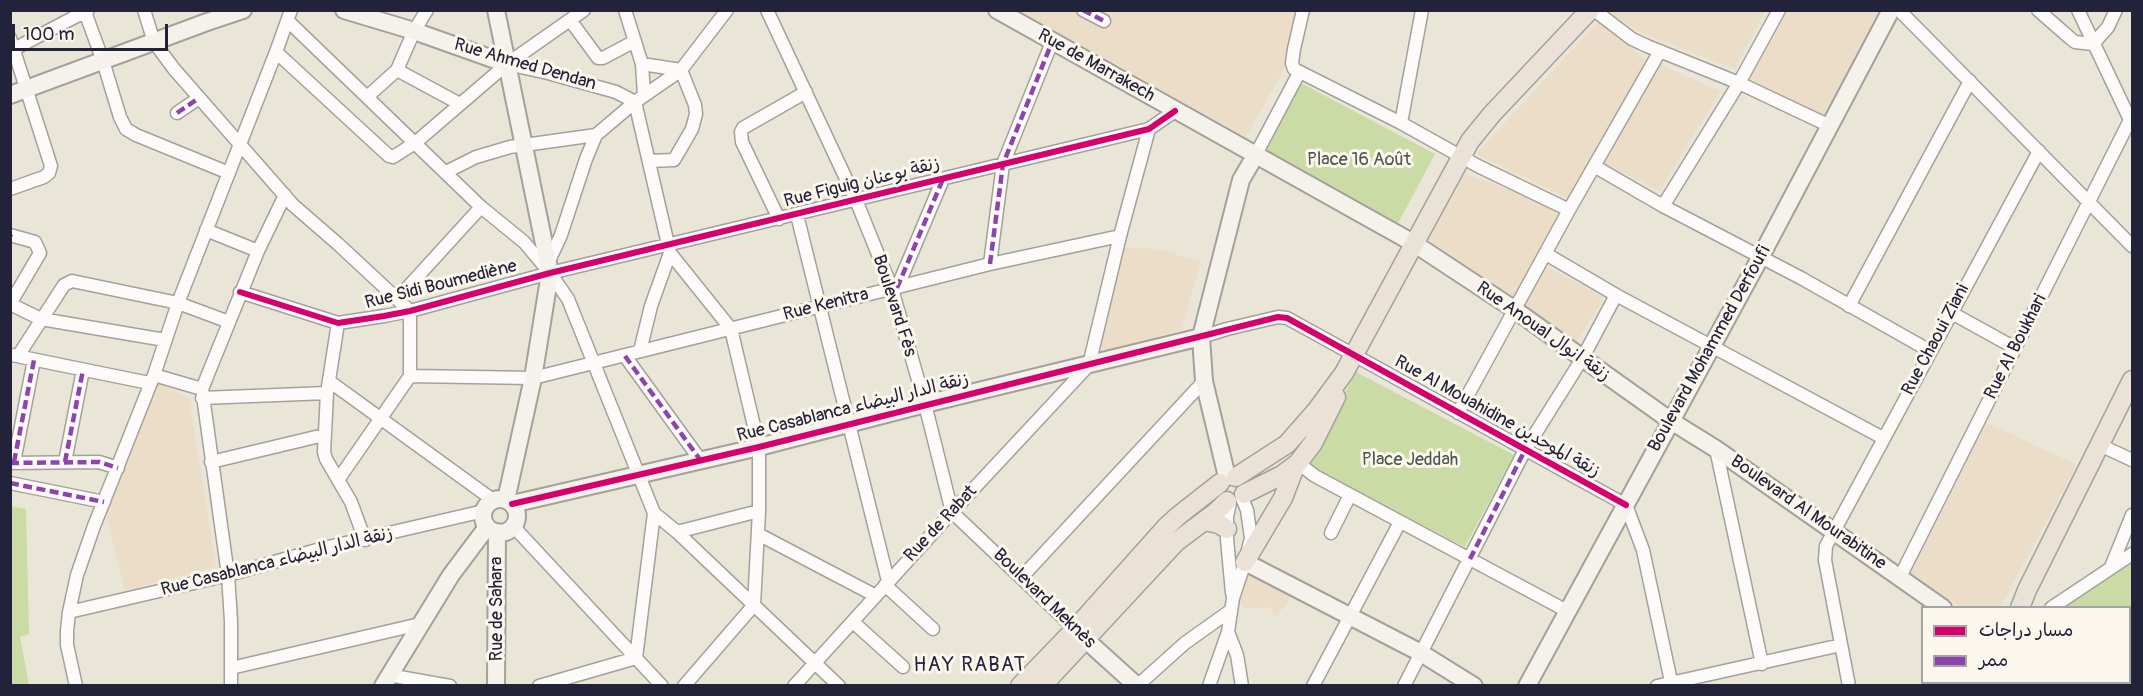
<!DOCTYPE html>
<meta charset="utf-8">
<style>
body{margin:0}
#map{position:relative;width:2143px;height:696px;overflow:hidden;background:#e9e5d7;font-family:Pangolin,"Playpen Sans Arabic",sans-serif}
canvas{display:block}
.frame{position:absolute;inset:0;border:12px solid #22223b;pointer-events:none}
.legend{position:absolute;left:1921px;top:606px;width:210px;height:78px;box-sizing:border-box;background:#fbf7ec;border:2px solid #a4a2a5;margin:0;padding:8px 10px;list-style:none;font-size:18px;color:#22223b}
.legend li{display:flex;align-items:center;gap:12px;height:30px}
.legend b{width:30px;border:2px solid #a4a2a5}
.scale{position:absolute;left:12px;top:24px;width:156px;height:27px;box-sizing:border-box;border:3px solid #22223b;border-top:0;padding-left:8px;font-size:18px;line-height:21px;white-space:nowrap;color:#22223b;-webkit-text-stroke:4px #fbf7ec;paint-order:stroke}
</style>
<div id="map">
<canvas width="2143" height="696"></canvas>
<div class="frame"></div>
<ul class="legend">
<li><b style="height:8px;background:#d6006c"></b>مسار دراجات</li>
<li><b style="height:8px;background:#8e44ad"></b>ممر</li>
</ul>
<div class="scale">100 m</div>
</div>
<script>
const ctx = document.querySelector('canvas').getContext('2d');
ctx.lineJoin = 'round';
function fillPath(path, color) { ctx.fillStyle = color; ctx.fill(path, 'evenodd'); }
const poly = rows => new Path2D(rows.map(r => 'M' + r).join(''));
function stroke(path, color, width, dash) { ctx.strokeStyle = color; ctx.lineWidth = width; ctx.lineCap = dash ? 'butt' : 'round'; ctx.setLineDash(dash || []); ctx.stroke(path); }
function write(font, color, halo, rows, align = 'center') {
  ctx.font = font + ' Pangolin,"Playpen Sans Arabic",sans-serif'; ctx.lineWidth = 6; ctx.setLineDash([]); ctx.textBaseline = 'middle'; ctx.strokeStyle = halo; ctx.fillStyle = color; for (const [text, x, y, turn = 0] of rows) {
    ctx.save(); ctx.translate(x, y); ctx.rotate((+turn || 0) * Math.PI / 180); ctx.textAlign = isNaN(turn) ? turn : align; if (halo) ctx.strokeText(text, 0, 0); ctx.fillText(text, 0, 0); ctx.restore();
  }
}
fillPath(poly([
 [1018,11,1299,11,1284,69,1246,137],
 [1607,11,1765,11,1735,69,1641,33],
 [1783,11,1882,11,1825,119,1745,80],
 [1598,22,1651,63,1571,200,1476,154],
 [1657,63,1720,91,1660,191,1599,161],
 [1465,173,1566,212,1514,302,1428,240],
 [1123,248,1159,249,1201,262,1181,330,1105,351,1099,345],
 [1543,265,1604,297,1573,348,1521,307],
 [153,381,189,398,216,566,125,591,106,513],
 [1983,421,2077,465,2000,607,1963,607,1904,575],
 [1248,569,1293,592,1284,607,1275,616,1269,607,1243,609,1237,592]
]), '#ecddc8');
fillPath(poly([
 [1299,82,1435,154,1397,225,1261,153],
 [1356,372,1514,455,1465,547,1307,465],
 [11,506,26,509,29,634,20,637,29,685,11,685],
 [2132,558,2132,685,2089,685,2084,683,2130,682,2130,608,2060,608]
]), '#cadba5');
const street = poly([
 [144,10,154,42,174,69,293,205,338,244,410,311,410,376,338,480],
 [625,10,642,64,644,95],
 [767,10,856,200,892,289,925,404,952,512,1075,629],
 [1083,10,1104,21],
 [1303,10,1294,49,1292,63,1294,69,1401,123,1478,166,1569,210],
 [1594,10,1632,39,1647,46,1739,83,1830,126],
 [1899,10,2132,246],
 [2038,10,2070,38,2075,42,2093,44],
 [2078,10,2132,124],
 [85,12,103,61,120,117,126,129,136,135,229,173],
 [570,20,598,58,603,58,635,41],
 [288,21,481,207,524,242,550,273,568,299,654,513,677,532,839,686],
 [10,38,51,166,49,173,44,177,10,189],
 [2093,44,2108,27,2116,10],
 [14,49,88,10],
 [276,52,389,156,393,157,415,143,507,64,584,10],
 [507,64,548,73,616,92,635,102],
 [642,64,681,70,695,105,696,114,692,129,674,160,649,161],
 [397,70,460,104],
 [367,97,397,70,414,31,427,10],
 [635,102,670,253,731,329,759,447,759,511,754,605,684,686],
 [177,113,199,98],
 [1401,123,1422,10],
 [1255,156,1299,73],
 [1594,166,1663,206,1801,278,1930,351],
 [446,172,476,157,510,147,596,135],
 [1663,206,1739,83,1779,10],
 [797,215,888,581],
 [779,219,742,142,741,132,743,128,806,92],
 [206,230,258,251],
 [10,235,35,242,40,253,10,304],
 [1546,254,1616,295,1883,438],
 [548,263,561,235,586,159,596,135,635,102,681,70,727,10],
 [990,264,1003,164,1052,42],
 [897,288,943,179],
 [240,292,338,323,384,316,410,311,550,273,1149,129,1175,111],
 [398,298,481,207],
 [10,304,41,319,165,340],
 [1849,306,1970,81],
 [1950,312,2015,348],
 [338,323,327,393,324,452,326,459,351,502,365,540],
 [1201,337,1227,329,1278,317,1287,318,1626,505,1643,550,1672,686],
 [640,351,651,306,670,253],
 [12,355,149,383],
 [18,356,64,285,72,281,178,303,229,322],
 [625,356,701,461],
 [154,375,202,389],
 [410,376,533,378,990,264,1120,236],
 [329,381,493,500],
 [202,398,327,393],
 [1458,413,1569,210,1660,51],
 [2100,445,2132,460],
 [1716,449,1762,664],
 [14,462,34,360],
 [65,462,83,370],
 [211,462,324,435],
 [10,463,99,462,118,468],
 [1298,463,1315,476,1567,611],
 [10,483,104,502],
 [1230,502,1227,517,1227,539,1232,593],
 [513,526,662,686],
 [677,532,759,511],
 [1331,533,1350,495],
 [758,534,876,596],
 [2111,567,2132,515],
 [1900,577,2132,116],
 [1021,578,1204,381],
 [885,585,933,629],
 [2051,608,2132,554],
 [69,612,228,575,324,548,484,511],
 [853,622,903,667],
 [1228,632,1237,655,1242,686],
 [231,668,420,624],
 [388,675,450,686],
 [2037,682,2037,686],
 [2063,682,2069,686],
 [76,686,67,645,67,631,69,612,77,575,94,526,154,375,178,303,276,52,291,10],
 [231,686,231,621,228,575,202,389,258,251,285,195],
 [539,686,636,658,654,513],
 [794,686,952,512,1089,365,1120,236,1149,129],
 [1137,686,1185,643,1230,611],
 [1209,686,1228,632,1233,598,1245,562,1251,538,1247,510,1242,498],
 [1313,686,1400,522],
 [1404,686,1525,450,1582,359,1616,295],
 [1657,686,1841,645],
 [1849,686,1825,560,1826,546,2039,151]
]);
const secondary = poly([
 [344,10,414,31,507,64],
 [496,10,550,273,533,378,506,500],
 [997,10,1415,244,1515,310,1671,421,1716,449,1943,608],
 [10,95,207,22,243,10],
 [1227,477,1204,381,1201,337,1241,180,1255,156],
 '483 516a17 17 0 1 1 34 0a17 17 0 1 1-34 0Z',
 [512,504,759,447,925,404,1201,337],
 [1245,562,1421,653,1474,686],
 [1075,630,1137,686],
 [383,686,451,575,487,527],
 [496,686,497,532],
 [1527,686,1760,258,1891,10]
]);
const primary = poly([
 [1236,477,1287,444,1316,411,1344,373,1470,141,1492,114,1590,10],
 [1244,494,1282,475,1298,463,1313,443,1336,397],
 [1204,521,1219,524,1227,529],
 [1245,562,1283,498,1295,467],
 [2020,608,2027,590,2132,380],
 [1020,686,1075,629,1166,527,1178,516,1220,483],
 [1042,686,1176,542,1216,512,1227,501],
 [1996,686,1996,682]
]);
stroke(street, '#a4a19d', 15);
stroke(secondary, '#a4a19d', 20);
stroke(primary, '#a4a19d', 21);
stroke(street, '#fcfbf9', 12);
stroke(secondary, '#f5f2eb', 16);
stroke(primary, '#ebe2d7', 18);
stroke(poly([
 [1083,10,1104,21],
 [177,113,199,98],
 [10,235,11,237],
 [990,264,1003,164,1052,42],
 [897,288,943,179],
 [625,356,701,461],
 [14,462,34,360],
 [65,462,83,370],
 [10,463,99,462,118,468],
 [10,483,104,502],
 [1470,559,1525,450]
]), '#8e44ad', 4.5, [9, 4.5]);
stroke(poly([
 [240,292,338,323,384,316,410,311,550,273,1149,129,1175,111],
 [512,504,759,447,1278,317,1287,318,1626,505]
]), '#d6006c', 6);
write('18px', '#22223b', '#fbf7ec', [
 ["Rue Ahmed Dendan",525,65,16],
 ["Rue de Marrakech",1096,66,29],
 ["Rue Figuig زنقة بوعنان",862,183,-14],
 ["Rue Sidi Boumediène",441,285,-14],
 ["Rue Kenitra",826,305,-14],
 ["Boulevard Fès",894,306,72],
 ["Rue Anoual زنقة انوال",1543,332,35],
 ["Rue Chaoui Ziani",1936,340,-62],
 ["Rue Al Boukhari",2016,347,-63],
 ["Boulevard Mohammed Derfoufi",1710,349,-61],
 ["Rue Casablanca زنقة الدار البيضاء",853,408,-14],
 ["Rue Al Mouahidine زنقة الموحدين",1497,417,29],
 ["Boulevard Al Mourabitine",1808,513,35],
 ["Rue de Rabat",941,524,-47],
 ["Rue Casablanca زنقة الدار البيضاء",277,562,-14],
 ["Boulevard Meknès",1044,599,44],
 ["Rue de Sahara",497,609,-90]
]);
write('18px', '#4d574e', '#fbf7ec', [
 ["Place 16 Août",1359,160],
 ["Place Jeddah",1410,460]
]);
ctx.letterSpacing = '1.5px';
write('20px', '#22223b', '#fbf7ec', [
 ["HAY RABAT",970,666]
]);
ctx.letterSpacing = '0px';
</script>
